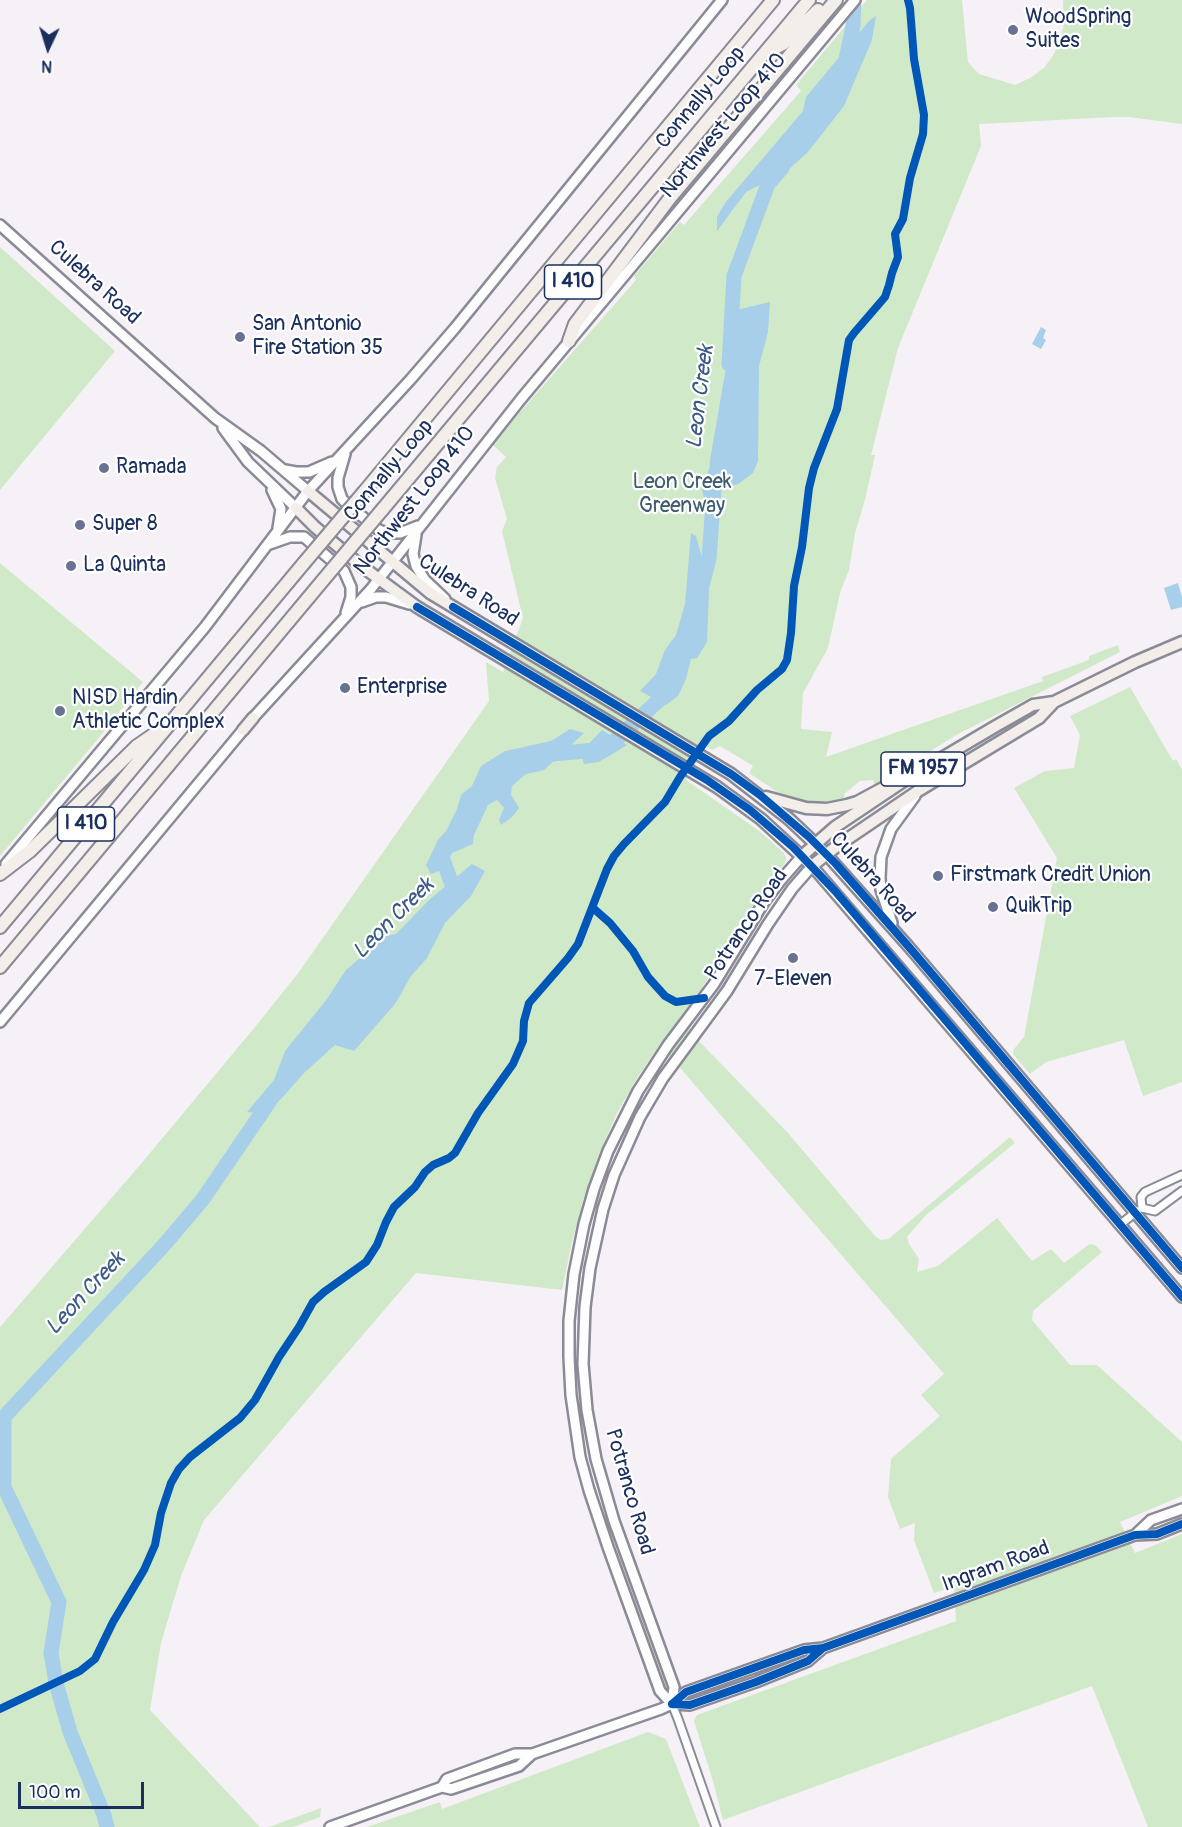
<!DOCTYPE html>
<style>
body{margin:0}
#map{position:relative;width:1182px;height:1827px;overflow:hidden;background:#f6f1f6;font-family:Pangolin,sans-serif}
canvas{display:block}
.north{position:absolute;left:18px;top:18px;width:60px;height:60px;-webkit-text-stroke:4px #fff;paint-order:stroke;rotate:184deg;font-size:16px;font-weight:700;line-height:24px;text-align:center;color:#1b2f5e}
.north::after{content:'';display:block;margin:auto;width:21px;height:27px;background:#1b2f5e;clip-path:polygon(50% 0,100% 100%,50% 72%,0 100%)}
.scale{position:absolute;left:18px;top:1782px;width:126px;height:27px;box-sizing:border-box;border:3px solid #1b2f5e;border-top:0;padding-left:8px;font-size:18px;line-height:21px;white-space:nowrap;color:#1b2f5e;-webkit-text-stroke:4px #fff;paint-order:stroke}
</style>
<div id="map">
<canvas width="1182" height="1827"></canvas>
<div class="north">N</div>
<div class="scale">100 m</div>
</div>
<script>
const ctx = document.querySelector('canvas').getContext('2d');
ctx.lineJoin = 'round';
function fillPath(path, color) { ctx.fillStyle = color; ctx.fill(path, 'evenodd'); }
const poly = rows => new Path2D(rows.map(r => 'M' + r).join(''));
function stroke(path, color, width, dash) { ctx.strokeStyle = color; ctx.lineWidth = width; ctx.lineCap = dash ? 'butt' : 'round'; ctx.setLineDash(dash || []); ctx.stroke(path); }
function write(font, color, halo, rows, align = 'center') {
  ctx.font = font + ' Pangolin,sans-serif'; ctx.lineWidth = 4.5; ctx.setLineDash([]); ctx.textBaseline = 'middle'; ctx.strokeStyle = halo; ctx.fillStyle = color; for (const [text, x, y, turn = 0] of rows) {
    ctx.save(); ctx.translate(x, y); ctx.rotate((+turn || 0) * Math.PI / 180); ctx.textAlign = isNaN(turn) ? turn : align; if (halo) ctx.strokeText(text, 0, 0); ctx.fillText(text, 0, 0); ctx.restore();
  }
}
fillPath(poly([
 [867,0,962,0,968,62,979,74,1015,85,1030,78,1044,68,1054,54,1061,37,1064,24,1063,0,1182,0,1182,124,1129,117,1114,117,979,124,981,146,898,348,871,455,875,455,865,500,855,533,849,570,840,593,828,648,803,693,801,729,832,732,826,757,1043,681,1042,677,1089,660,1089,656,1118,645,1120,652,958,734,875,785,873,780,860,781,844,794,845,799,822,802,805,802,789,797,779,793,749,773,753,766,745,761,720,746,712,750,706,746,686,780,758,830,784,853,786,858,785,863,757,900,696,997,680,1018,699,1041,788,1133,876,1237,881,1240,889,1239,892,1236,1010,1137,1015,1143,926,1215,907,1237,909,1244,919,1259,917,1272,938,1266,997,1218,1032,1261,1051,1249,1064,1263,1090,1244,1095,1245,1102,1252,1033,1311,1032,1320,1070,1365,1097,1365,1182,1442,1182,1496,1120,1522,1135,1553,1182,1534,1182,1827,1148,1827,1092,1686,723,1820,713,1781,694,1721,697,1715,956,1621,954,1586,934,1593,914,1540,915,1523,900,1529,888,1497,891,1459,940,1416,921,1395,944,1374,681,1069,659,1046,637,1078,617,1113,599,1154,583,1200,572,1242,562,1290,416,1273,204,1520,181,1576,161,1643,150,1710,260,1827,0,1827,0,1327,140,1165,255,1027,299,972,489,701,486,662,503,672,523,618,502,531,507,519,495,478,497,467,506,457,492,444,636,280,634,276,680,222,684,225,801,91,796,85],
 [0,247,115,351,0,490],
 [0,563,143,682,97,740,0,856],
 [1130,687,1173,761,1176,759,1182,769,1182,1082,1143,1096,1124,1040,1046,1062,1030,1074,1013,1054,1014,1049,1024,1037,1057,858,1014,788,1045,771,1074,768,1080,735,1070,716],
 [648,1732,666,1739,700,1827,367,1827,440,1802,442,1809],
 [321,1808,320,1817,293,1827,269,1827]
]), '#d0e9c8');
fillPath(poly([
 [876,16,872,40,844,106,808,152,787,171,772,181,762,184,746,192,717,231,717,217,725,203,803,111,806,97,869,21],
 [770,302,768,332,759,366,758,461,753,473,738,484,719,489,712,495,706,506,701,485,709,477,710,460,736,310],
 [1041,327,1046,330,1043,338,1046,340,1041,349,1032,344],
 [691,533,696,536,707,575,709,592,707,642,697,658,691,659,686,679,678,696,666,705,640,691,656,674,665,650,676,635,685,604],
 [1178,583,1182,597,1182,607,1171,610,1164,588],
 [570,729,584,733,544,770,526,774,512,786,511,795,519,808,512,817,501,825,499,820,504,808,497,800,488,805,474,835,473,844,452,853,444,869,431,874,426,865,438,840,446,831,457,809,461,795,472,786,481,766,505,751,551,741],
 [602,730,627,745,599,762,584,764,581,752],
 [472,864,485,871,471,896,445,923,427,958,411,976,395,1004,354,1051,335,1045,304,1073,282,1098,264,1114,247,1112,274,1080,285,1051,327,999,346,970,377,943,381,937,396,934,429,900]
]), '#a8cfea');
stroke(poly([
 [845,64,853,26,854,0],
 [729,364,734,276,768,184,782,168],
 [701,589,709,559,715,474],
 [542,755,606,749,673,687],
 [445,848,441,854,454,890,446,898],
 [107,1827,104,1815,70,1732,56,1683,51,1653,59,1602,4,1487,4,1417,164,1245,203,1199,271,1099]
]), '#a8cfea', 15);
const street = poly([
 [1142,1208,1141,1197,1145,1192,1182,1175],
 [1142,1208,1155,1211,1182,1191],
 [1121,1224,1137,1211],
 [672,1704,678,1719,716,1827]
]);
const secondary = poly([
 [0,225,215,418,261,451,308,491],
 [223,428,248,462,296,508],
 [345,454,338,478,338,487,342,499,349,506,379,530,387,533,400,533,418,526],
 [285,470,296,472,309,472,332,462],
 [272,490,281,509,278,528],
 [416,535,413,554,416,566,425,580,445,599],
 [270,544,290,537,304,537,344,571,351,587,351,597,346,613],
 [362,602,376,597,386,597,409,604],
 [253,718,371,589,521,399,855,0],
 [826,854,909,947,1182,1268],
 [6,864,205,627,308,491,411,379,455,328,722,0],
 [892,923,881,890,880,878,881,857,891,829,915,796],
 [0,1022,243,730],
 [1135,1535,1151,1520,1182,1509],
 [672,1704,674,1687,614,1521,596,1459,587,1410,583,1364,585,1307,590,1268,603,1209,614,1175,640,1117,663,1078,727,991,768,924,792,889,812,866,1182,1297],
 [672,1704,660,1691,608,1547,589,1490,580,1457,571,1395,569,1357,569,1321,574,1274,584,1224,594,1189,608,1151,638,1091,668,1045,714,984,764,902,780,881,802,856],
 [672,1704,690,1705,756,1682,808,1661,822,1649],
 [442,1787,447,1779,515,1754,532,1754,661,1709,672,1704,686,1692,804,1650,823,1648,1135,1535,1157,1534,1182,1524],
 [330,1827,442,1787,451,1789,519,1766,532,1754]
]);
const primary = poly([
 [308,491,430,593,731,774,789,819,826,854],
 [296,508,315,527,360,565,417,607,717,787,761,819,812,866,837,846,918,791,1039,718,1054,702],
 [243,730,253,718],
 [766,797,806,808,827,809,847,805,857,802,883,788],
 [802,856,835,827,908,778,996,726,1033,705,1054,702,1135,662,1182,642]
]);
const highway = poly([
 [767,52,783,44,818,10],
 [569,341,575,324,670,198,836,0],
 [364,492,773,0],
 [382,510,809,0],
 [0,874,30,851,137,746,156,733],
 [0,927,304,563],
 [0,967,324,579]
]);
stroke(street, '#8a8b96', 11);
stroke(secondary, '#8a8b96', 14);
stroke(primary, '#8a8b96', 15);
stroke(highway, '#8a8b96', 16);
stroke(street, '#fefdfe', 7);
stroke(secondary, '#fefdfe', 9);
stroke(primary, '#f3eee9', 10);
stroke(highway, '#f3eee9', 12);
const highwayBridge = poly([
 [304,563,364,492],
 [324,579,382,510]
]);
stroke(highwayBridge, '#8a8b96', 16, []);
stroke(highwayBridge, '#f3eee9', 12);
stroke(poly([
 [417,607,707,780,750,810,793,847,835,891,1182,1297],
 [453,607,731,774,760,795,809,837,836,864,909,947,1182,1268],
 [593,908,610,923,633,951,648,977,665,996,676,1002,704,998],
 [672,1704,686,1692,804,1650,823,1648,1135,1535,1157,1534,1182,1524],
 [672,1704,690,1705,756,1682,808,1661,823,1648],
 [0,1709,80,1671,95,1659,113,1622,144,1570,155,1545,161,1513,171,1483,179,1469,190,1457,240,1418,255,1400,279,1357,299,1327,313,1302,324,1292,366,1262,377,1245,386,1222,394,1207,415,1187,425,1172,433,1165,449,1158,455,1153,478,1113,513,1064,523,1041,524,1021,529,1003,568,958,578,944,607,869,614,856,624,844,665,802,680,777,709,736,729,721,757,690,782,669,787,660,791,633,794,586,802,547,809,488,814,468,837,409,849,340,854,333,885,297,889,285,892,273,898,257,895,234,903,219,910,178,923,134,924,115,914,59,910,8,908,0]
]), '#0057b8', 8);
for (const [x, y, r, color] of [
 [1013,30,6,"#687393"],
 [240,337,6,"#687393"],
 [104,468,6,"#687393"],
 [80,525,6,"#687393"],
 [71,566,6,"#687393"],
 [345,688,6,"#687393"],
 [60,711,6,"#687393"],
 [938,876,6,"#687393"],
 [993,907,6,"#687393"],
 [793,958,6,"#687393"]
]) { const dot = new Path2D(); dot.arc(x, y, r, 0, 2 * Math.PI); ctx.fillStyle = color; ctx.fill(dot); stroke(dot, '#fff', 2); }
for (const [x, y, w] of [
 [573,282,57],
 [923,769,84],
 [86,824,57]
]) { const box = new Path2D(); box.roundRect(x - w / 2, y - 17, w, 34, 4.5); ctx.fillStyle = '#fff'; ctx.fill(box); stroke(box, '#1b2f5e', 1.5); }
write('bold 20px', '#1b2f5e', null, [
 ["I 410",573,282],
 ["FM 1957",923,769],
 ["I 410",86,824]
]);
write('21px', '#1b2f5e', '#fff', [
 ["WoodSpring",1025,18],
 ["Suites",1025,42],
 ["San Antonio",252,325],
 ["Fire Station 35",252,349],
 ["Ramada",116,468],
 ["Super 8",92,525],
 ["La Quinta",83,566],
 ["Enterprise",357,688],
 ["NISD Hardin",72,699],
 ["Athletic Complex",72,723],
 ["Firstmark Credit Union",950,876],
 ["QuikTrip",1005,907],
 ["7-Eleven",793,980,"center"]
], 'left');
write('21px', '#1b2f5e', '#fff', [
 ["Connally Loop",701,98,-50],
 ["Northwest Loop 410",724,126,-50],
 ["Culebra Road",94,283,42],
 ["Connally Loop",389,471,-50],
 ["Northwest Loop 410",415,501,-52],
 ["Culebra Road",468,591,33],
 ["Culebra Road",872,878,48],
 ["Potranco Road",747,925,-56],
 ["Potranco Road",629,1492,74],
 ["Ingram Road",996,1567,-20]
]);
write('21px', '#405c6f', '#fff', [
 ["Leon Creek",682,483],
 ["Greenway",682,507]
]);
write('italic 22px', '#3b5b86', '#fff', [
 ["Leon Creek",701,397,-83],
 ["Leon Creek",394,919,-45],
 ["Leon Creek",86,1294,-47]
]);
</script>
